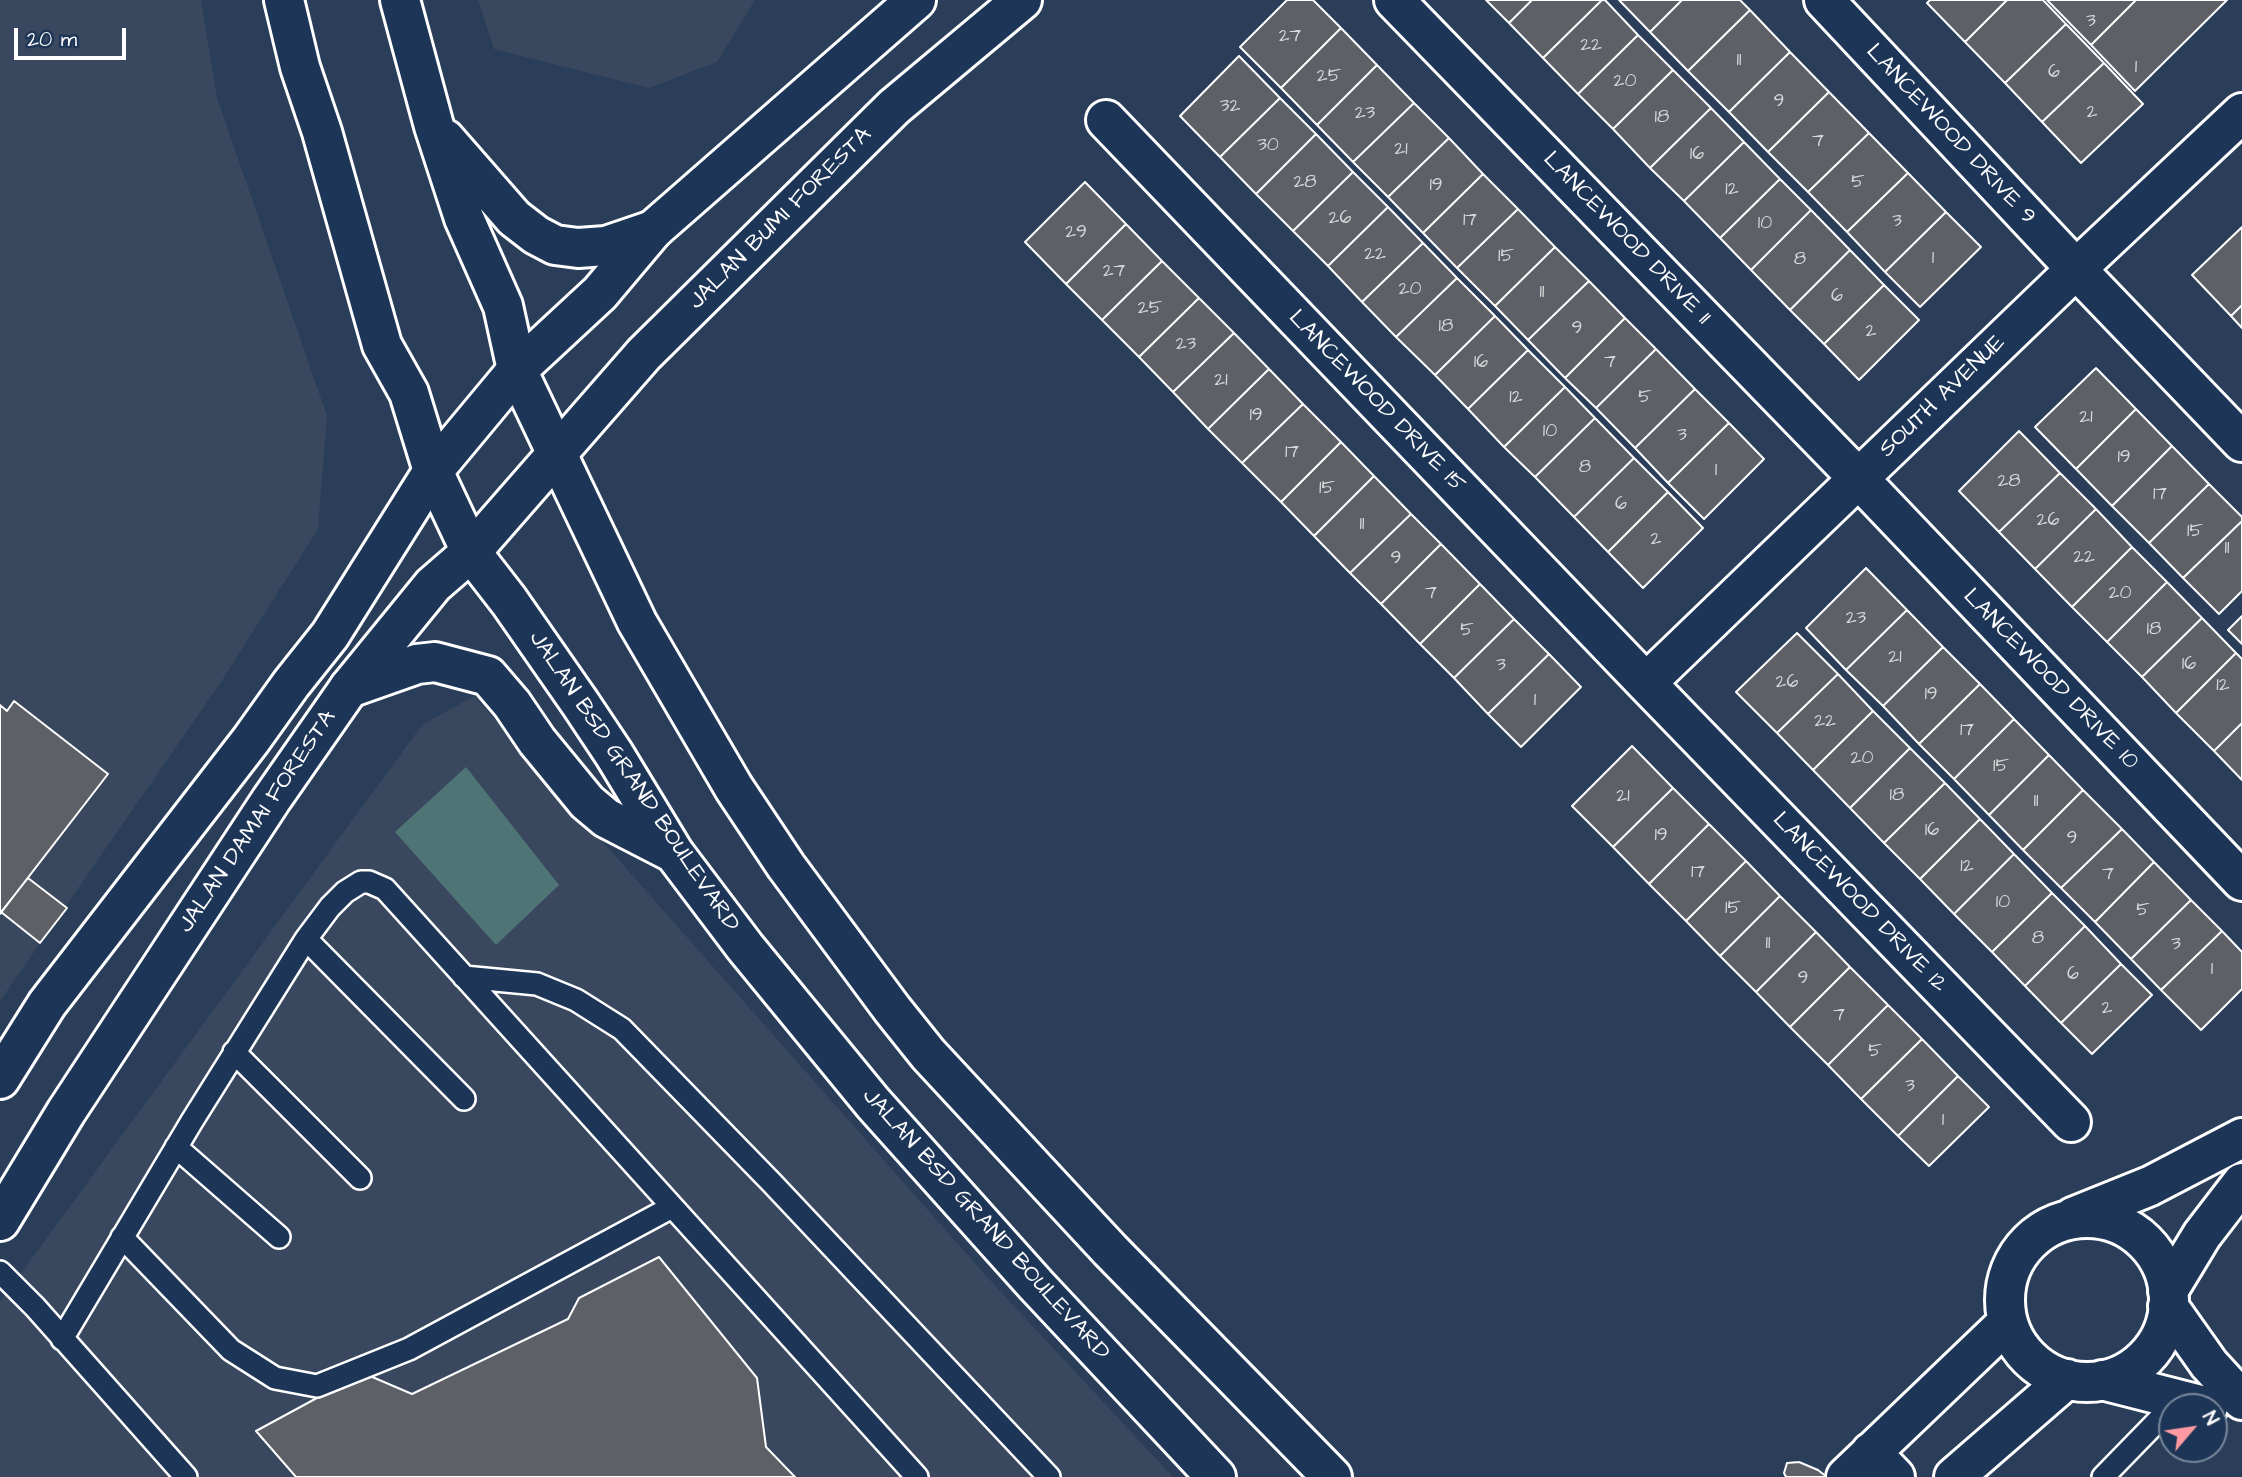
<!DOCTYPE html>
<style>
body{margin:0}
#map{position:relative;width:2242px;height:1477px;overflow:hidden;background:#2a3e5a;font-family:"Architects Daughter",sans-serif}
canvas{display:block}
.north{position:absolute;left:2158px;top:1393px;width:70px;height:70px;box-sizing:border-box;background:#1d3557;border:2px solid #77869a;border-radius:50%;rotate:61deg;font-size:19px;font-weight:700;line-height:28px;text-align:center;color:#fff}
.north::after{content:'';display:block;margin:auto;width:24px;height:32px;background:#ff9aa2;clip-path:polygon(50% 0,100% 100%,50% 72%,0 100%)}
.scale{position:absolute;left:14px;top:28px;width:112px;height:32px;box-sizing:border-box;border:4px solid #fff;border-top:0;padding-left:9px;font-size:21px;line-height:24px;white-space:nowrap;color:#fff;-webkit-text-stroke:5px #1d3557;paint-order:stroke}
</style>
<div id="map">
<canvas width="2242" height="1477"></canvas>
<div class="north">N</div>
<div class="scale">20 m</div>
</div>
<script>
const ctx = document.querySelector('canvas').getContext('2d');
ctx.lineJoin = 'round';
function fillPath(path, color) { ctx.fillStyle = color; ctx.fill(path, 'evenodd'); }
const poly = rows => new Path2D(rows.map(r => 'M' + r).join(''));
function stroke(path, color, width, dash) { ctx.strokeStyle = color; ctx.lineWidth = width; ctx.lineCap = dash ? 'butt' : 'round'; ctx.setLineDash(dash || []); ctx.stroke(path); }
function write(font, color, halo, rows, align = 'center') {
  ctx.font = font + ' "Architects Daughter",sans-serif'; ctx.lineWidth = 5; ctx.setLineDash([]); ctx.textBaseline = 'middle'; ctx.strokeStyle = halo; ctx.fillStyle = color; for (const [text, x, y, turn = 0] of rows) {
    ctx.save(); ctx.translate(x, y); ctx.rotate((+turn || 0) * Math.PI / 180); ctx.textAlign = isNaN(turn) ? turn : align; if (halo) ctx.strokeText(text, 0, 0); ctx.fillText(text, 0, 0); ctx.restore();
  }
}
fillPath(poly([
 [0,0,201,0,217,98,327,416,318,529,221,682,0,1001],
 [478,0,755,0,717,62,649,88,494,49],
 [474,696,987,1277,1173,1477,0,1477,0,1302,422,725]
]), '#39485e');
fillPath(poly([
 [466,767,559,885,496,945,395,832]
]), '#4f7476');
const building = poly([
 [1287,0,1313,0,1341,28,1281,88,1240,47,1287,0],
 [1486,0,1532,0,1509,23,1486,0],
 [1532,0,1602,0,1543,58,1509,23,1532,0],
 [1602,0,1605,0,1638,35,1578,94,1543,58,1602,0],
 [1619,0,1682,0,1650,32,1619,0],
 [1682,0,1740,0,1750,10,1688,71,1650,32,1682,0],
 [1930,0,2007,0,1965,42,1927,3,1930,0],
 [2007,0,2043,0,2066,24,2005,83,1965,42,2007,0],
 [2047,0,2136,0,2091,45,2047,0],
 [2136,0,2227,0,2135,91,2091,45,2136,0],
 [1750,10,1790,52,1729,112,1688,71,1750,10],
 [2066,24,2104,63,2042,122,2005,83,2066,24],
 [1341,28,1377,65,1317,125,1281,88,1341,28],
 [1638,35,1673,70,1613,129,1578,94,1638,35],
 [1790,52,1829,92,1768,152,1729,112,1790,52],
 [1239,56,1280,98,1220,157,1180,116,1239,56],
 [2104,63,2143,104,2081,163,2042,122,2104,63],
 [1377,65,1414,103,1353,162,1317,125,1377,65],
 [1673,70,1711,108,1650,168,1613,129,1673,70],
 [1829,92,1869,133,1808,192,1768,152,1829,92],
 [1280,98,1316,134,1256,194,1220,157,1280,98],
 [1414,103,1449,138,1388,197,1353,162,1414,103],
 [1711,108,1744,142,1684,201,1650,168,1711,108],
 [1869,133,1908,173,1847,232,1808,192,1869,133],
 [1316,134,1353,172,1293,231,1256,194,1316,134],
 [1449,138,1483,174,1423,233,1388,197,1449,138],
 [1744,142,1780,179,1720,238,1684,201,1744,142],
 [1353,172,1388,207,1328,266,1293,231,1353,172],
 [1908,173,1946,212,1885,272,1847,232,1908,173],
 [1483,174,1518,209,1457,268,1423,233,1483,174],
 [1780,179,1811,210,1751,270,1720,238,1780,179],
 [1085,182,1126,224,1066,284,1025,242,1085,182],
 [1388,207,1423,243,1362,302,1328,266,1388,207],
 [1518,209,1555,247,1495,306,1457,268,1518,209],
 [1811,210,1850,250,1790,310,1751,270,1811,210],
 [1946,212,1981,247,1920,307,1885,272,1946,212],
 [1126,224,1162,261,1102,320,1066,284,1126,224],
 [2242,227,2242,305,2231,316,2192,275,2242,227],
 [1423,243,1457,278,1396,337,1362,302,1423,243],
 [1555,247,1589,281,1528,340,1495,306,1555,247],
 [1850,250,1884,285,1824,344,1790,310,1850,250],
 [1162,261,1199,298,1139,357,1102,320,1162,261],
 [1457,278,1495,316,1435,375,1396,337,1457,278],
 [1589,281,1625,318,1565,378,1528,340,1589,281],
 [1884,285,1919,320,1859,380,1824,344,1884,285],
 [1199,298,1234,333,1173,392,1139,357,1199,298],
 [2242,305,2242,328,2231,316,2242,305],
 [1495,316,1528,350,1468,409,1435,375,1495,316],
 [1625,318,1656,349,1596,408,1565,378,1625,318],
 [1234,333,1269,369,1208,429,1173,392,1234,333],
 [1656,349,1695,389,1635,448,1596,408,1656,349],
 [1528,350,1565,387,1504,447,1468,409,1528,350],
 [2096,368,2136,409,2076,469,2035,427,2096,368],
 [1269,369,1303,404,1242,463,1208,429,1269,369],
 [1565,387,1595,418,1535,477,1504,447,1565,387],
 [1695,389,1729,423,1668,483,1635,448,1695,389],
 [1303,404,1341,442,1281,502,1242,463,1303,404],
 [2136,409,2172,446,2112,506,2076,469,2136,409],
 [1595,418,1634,458,1574,517,1535,477,1595,418],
 [1729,423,1764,459,1704,519,1668,483,1729,423],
 [2019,431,2060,473,1999,532,1959,491,2019,431],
 [1341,442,1374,476,1314,536,1281,502,1341,442],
 [2172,446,2209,484,2149,543,2112,506,2172,446],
 [1634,458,1668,492,1608,552,1574,517,1634,458],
 [2060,473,2096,509,2035,569,1999,532,2060,473],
 [1374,476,1411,514,1350,573,1314,536,1374,476],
 [2209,484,2242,517,2242,521,2183,578,2149,543,2209,484],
 [1668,492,1703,528,1643,588,1608,552,1668,492],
 [2096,509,2132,547,2072,607,2035,569,2096,509],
 [1411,514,1441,544,1381,604,1350,573,1411,514],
 [2242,521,2242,591,2219,614,2183,578,2242,521],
 [1441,544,1480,584,1420,644,1381,604,1441,544],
 [2132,547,2167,582,2107,642,2072,607,2132,547],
 [1866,568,1907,610,1846,670,1806,628,1866,568],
 [2167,582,2202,618,2142,677,2107,642,2167,582],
 [1480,584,1514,619,1454,678,1420,644,1480,584],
 [1907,610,1943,647,1883,706,1846,670,1907,610],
 [2242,616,2242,644,2228,630,2242,616],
 [2202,618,2236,653,2176,713,2142,677,2202,618],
 [1514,619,1549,654,1488,714,1454,678,1514,619],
 [1797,633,1838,674,1777,733,1736,692,1797,633],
 [1943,647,1980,684,1919,744,1883,706,1943,647],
 [2236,653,2242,659,2242,723,2214,751,2176,713,2236,653],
 [1549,654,1581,687,1521,747,1488,714,1549,654],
 [1838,674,1873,711,1813,770,1777,733,1838,674],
 [1980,684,2014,719,1954,779,1919,744,1980,684],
 [14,701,108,774,0,914,0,705,7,711,14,701],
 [1873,711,1910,748,1850,808,1813,770,1873,711],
 [2014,719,2049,755,1989,815,1954,779,2014,719],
 [2242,723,2242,780,2214,751,2242,723],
 [1632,746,1673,788,1613,847,1572,806,1632,746],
 [1910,748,1945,783,1884,843,1850,808,1910,748],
 [2049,755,2083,790,2023,850,1989,815,2049,755],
 [1945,783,1980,819,1920,879,1884,843,1945,783],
 [1673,788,1709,824,1649,884,1613,847,1673,788],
 [2083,790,2122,829,2061,888,2023,850,2083,790],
 [1980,819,2014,854,1954,914,1920,879,1980,819],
 [1709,824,1746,861,1686,921,1649,884,1709,824],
 [2122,829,2154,862,2095,922,2061,888,2122,829],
 [2014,854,2052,893,1992,952,1954,914,2014,854],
 [1746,861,1780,896,1720,956,1686,921,1746,861],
 [2154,862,2191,900,2131,959,2095,922,2154,862],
 [28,878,67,908,40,943,1,912,28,878],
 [2052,893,2085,926,2025,986,1992,952,2052,893],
 [1780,896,1816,932,1756,992,1720,956,1780,896],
 [2191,900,2222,931,2161,990,2131,959,2191,900],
 [2085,926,2121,964,2061,1023,2025,986,2085,926],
 [2222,931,2242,952,2242,989,2201,1030,2161,990,2222,931],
 [1816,932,1850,967,1790,1027,1756,992,1816,932],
 [2121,964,2152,995,2092,1054,2061,1023,2121,964],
 [1850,967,1888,1005,1828,1065,1790,1027,1850,967],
 [1888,1005,1922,1039,1861,1099,1828,1065,1888,1005],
 [1922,1039,1958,1076,1898,1136,1861,1099,1922,1039],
 [1958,1076,1989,1107,1929,1166,1898,1136,1958,1076],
 [659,1257,757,1378,766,1447,795,1477,296,1477,256,1431,363,1373,412,1394,568,1319,579,1298,659,1257],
 [1799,1462,1818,1470,1827,1477,1786,1477,1784,1473,1787,1463,1799,1462]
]);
fillPath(building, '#5d6167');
stroke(building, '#fff', 2);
const lane = poly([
 [306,939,464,1099],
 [464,977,537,984,576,1000,622,1029,771,1182,1049,1477],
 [234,1052,360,1178],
 [176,1147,279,1237],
 [122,1237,231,1350,275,1378,317,1386,409,1349,672,1207],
 [0,1272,35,1307,186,1477],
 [62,1339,192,1121,306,939,330,907,345,892,361,882,369,882,385,889,917,1477],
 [2103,1477,2177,1401]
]);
const street = poly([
 [1394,0,1859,479,2242,881],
 [1824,0,2076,269,2242,442],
 [1106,120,1646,683,2071,1122],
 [1646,683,2076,269,2242,113],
 [2073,1217,2150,1186,2242,1138],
 '2005 1300a82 82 0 1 1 164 0a82 82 0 1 1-164 0Z',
 [2168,1291,2202,1235,2242,1183],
 [2168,1306,2209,1364,2242,1400],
 [2102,1380,2208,1407],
 [1871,1452,1895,1477],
 [1846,1477,2008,1322],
 [1954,1477,2067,1379]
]);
const secondary = poly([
 [0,1079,47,1004,251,740,291,684,330,635,433,471,517,370,600,293,653,230,916,0],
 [0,1221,66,1112,271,800,349,688,433,585,471,552,644,354,894,107,1022,0]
]);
const primary = poly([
 [284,0,300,67,322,132,382,345,409,393,433,471,471,552,509,601,580,703,614,754,674,853,745,947,873,1103,1036,1285,1216,1477],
 [400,0,434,126,464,218,503,306,517,370,637,622,734,788,786,866,892,1009,928,1054,1110,1250,1332,1477],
 [445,139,514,218,536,235,555,245,578,248,606,246,653,230],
 [349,688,417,664,435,662,488,676,512,704,537,741,587,802,606,818,674,853]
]);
stroke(lane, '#fff', 26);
stroke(street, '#fff', 44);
stroke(secondary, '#fff', 44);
stroke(primary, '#fff', 44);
stroke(lane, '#1d3557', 21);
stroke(street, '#1d3557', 38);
stroke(secondary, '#1d3557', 38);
stroke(primary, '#1d3557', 38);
write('19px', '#d6d8d9', null, [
 ["3",2091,22],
 ["27",1290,37],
 ["22",1591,46],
 ["11",1739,61],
 ["1",2136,68],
 ["6",2054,73],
 ["25",1329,77],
 ["20",1625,82],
 ["9",1779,102],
 ["32",1230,107],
 ["2",2092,113],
 ["23",1365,114],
 ["18",1662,118],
 ["7",1818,142],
 ["30",1268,146],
 ["21",1401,150],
 ["16",1697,155],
 ["28",1305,183],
 ["5",1858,183],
 ["19",1436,186],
 ["12",1732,190],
 ["26",1340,219],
 ["17",1470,221],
 ["3",1897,222],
 ["10",1765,224],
 ["29",1076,233],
 ["22",1375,255],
 ["15",1506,257],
 ["1",1933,259],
 ["8",1800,260],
 ["27",1114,272],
 ["20",1410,290],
 ["11",1542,293],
 ["6",1837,297],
 ["25",1150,309],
 ["18",1446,327],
 ["9",1577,329],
 ["2",1871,332],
 ["23",1186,345],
 ["16",1481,363],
 ["7",1610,363],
 ["21",1221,381],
 ["12",1516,398],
 ["5",1645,398],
 ["19",1256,416],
 ["21",2086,418],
 ["10",1550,432],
 ["3",1682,436],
 ["17",1292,453],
 ["19",2124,458],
 ["8",1585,468],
 ["1",1716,471],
 ["28",2009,482],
 ["15",1327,489],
 ["17",2160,495],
 ["6",1621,505],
 ["26",2048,521],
 ["11",1362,525],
 ["15",2195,532],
 ["2",1656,540],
 ["11",2227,549],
 ["22",2084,558],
 ["9",1396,559],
 ["7",1431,594],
 ["20",2120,594],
 ["23",1856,619],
 ["18",2154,630],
 ["5",1467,631],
 ["21",1895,658],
 ["16",2189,665],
 ["3",1501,666],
 ["26",1787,683],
 ["12",2223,686],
 ["19",1931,695],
 ["1",1535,701],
 ["22",1825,722],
 ["17",1967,731],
 ["20",1862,759],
 ["15",2001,767],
 ["18",1897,796],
 ["21",1623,797],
 ["11",2036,802],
 ["16",1932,831],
 ["19",1661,836],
 ["9",2072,839],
 ["12",1967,867],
 ["17",1698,873],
 ["7",2108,875],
 ["10",2003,903],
 ["15",1733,909],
 ["5",2143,911],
 ["8",2038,939],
 ["11",1768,944],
 ["3",2176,945],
 ["1",2212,970],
 ["6",2073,975],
 ["9",1803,979],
 ["2",2107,1009],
 ["7",1839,1016],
 ["5",1875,1052],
 ["3",1910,1087],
 ["1",1943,1121]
]);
write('23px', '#fff', '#1d3557', [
 ["LANCEWOOD DRIVE 9",1950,135,47],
 ["JALAN BUMI FORESTA",781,219,-45],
 ["LANCEWOOD DRIVE 11",1626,239,46],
 ["SOUTH AVENUE",1943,397,-44],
 ["LANCEWOOD DRIVE 15",1376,402,46],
 ["LANCEWOOD DRIVE 10",2050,680,46],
 ["JALAN BSD GRAND BOULEVARD",633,782,56],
 ["JALAN DAMAI FORESTA",258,822,-56],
 ["LANCEWOOD DRIVE 12",1859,903,46],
 ["JALAN BSD GRAND BOULEVARD",985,1225,48]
]);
</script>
